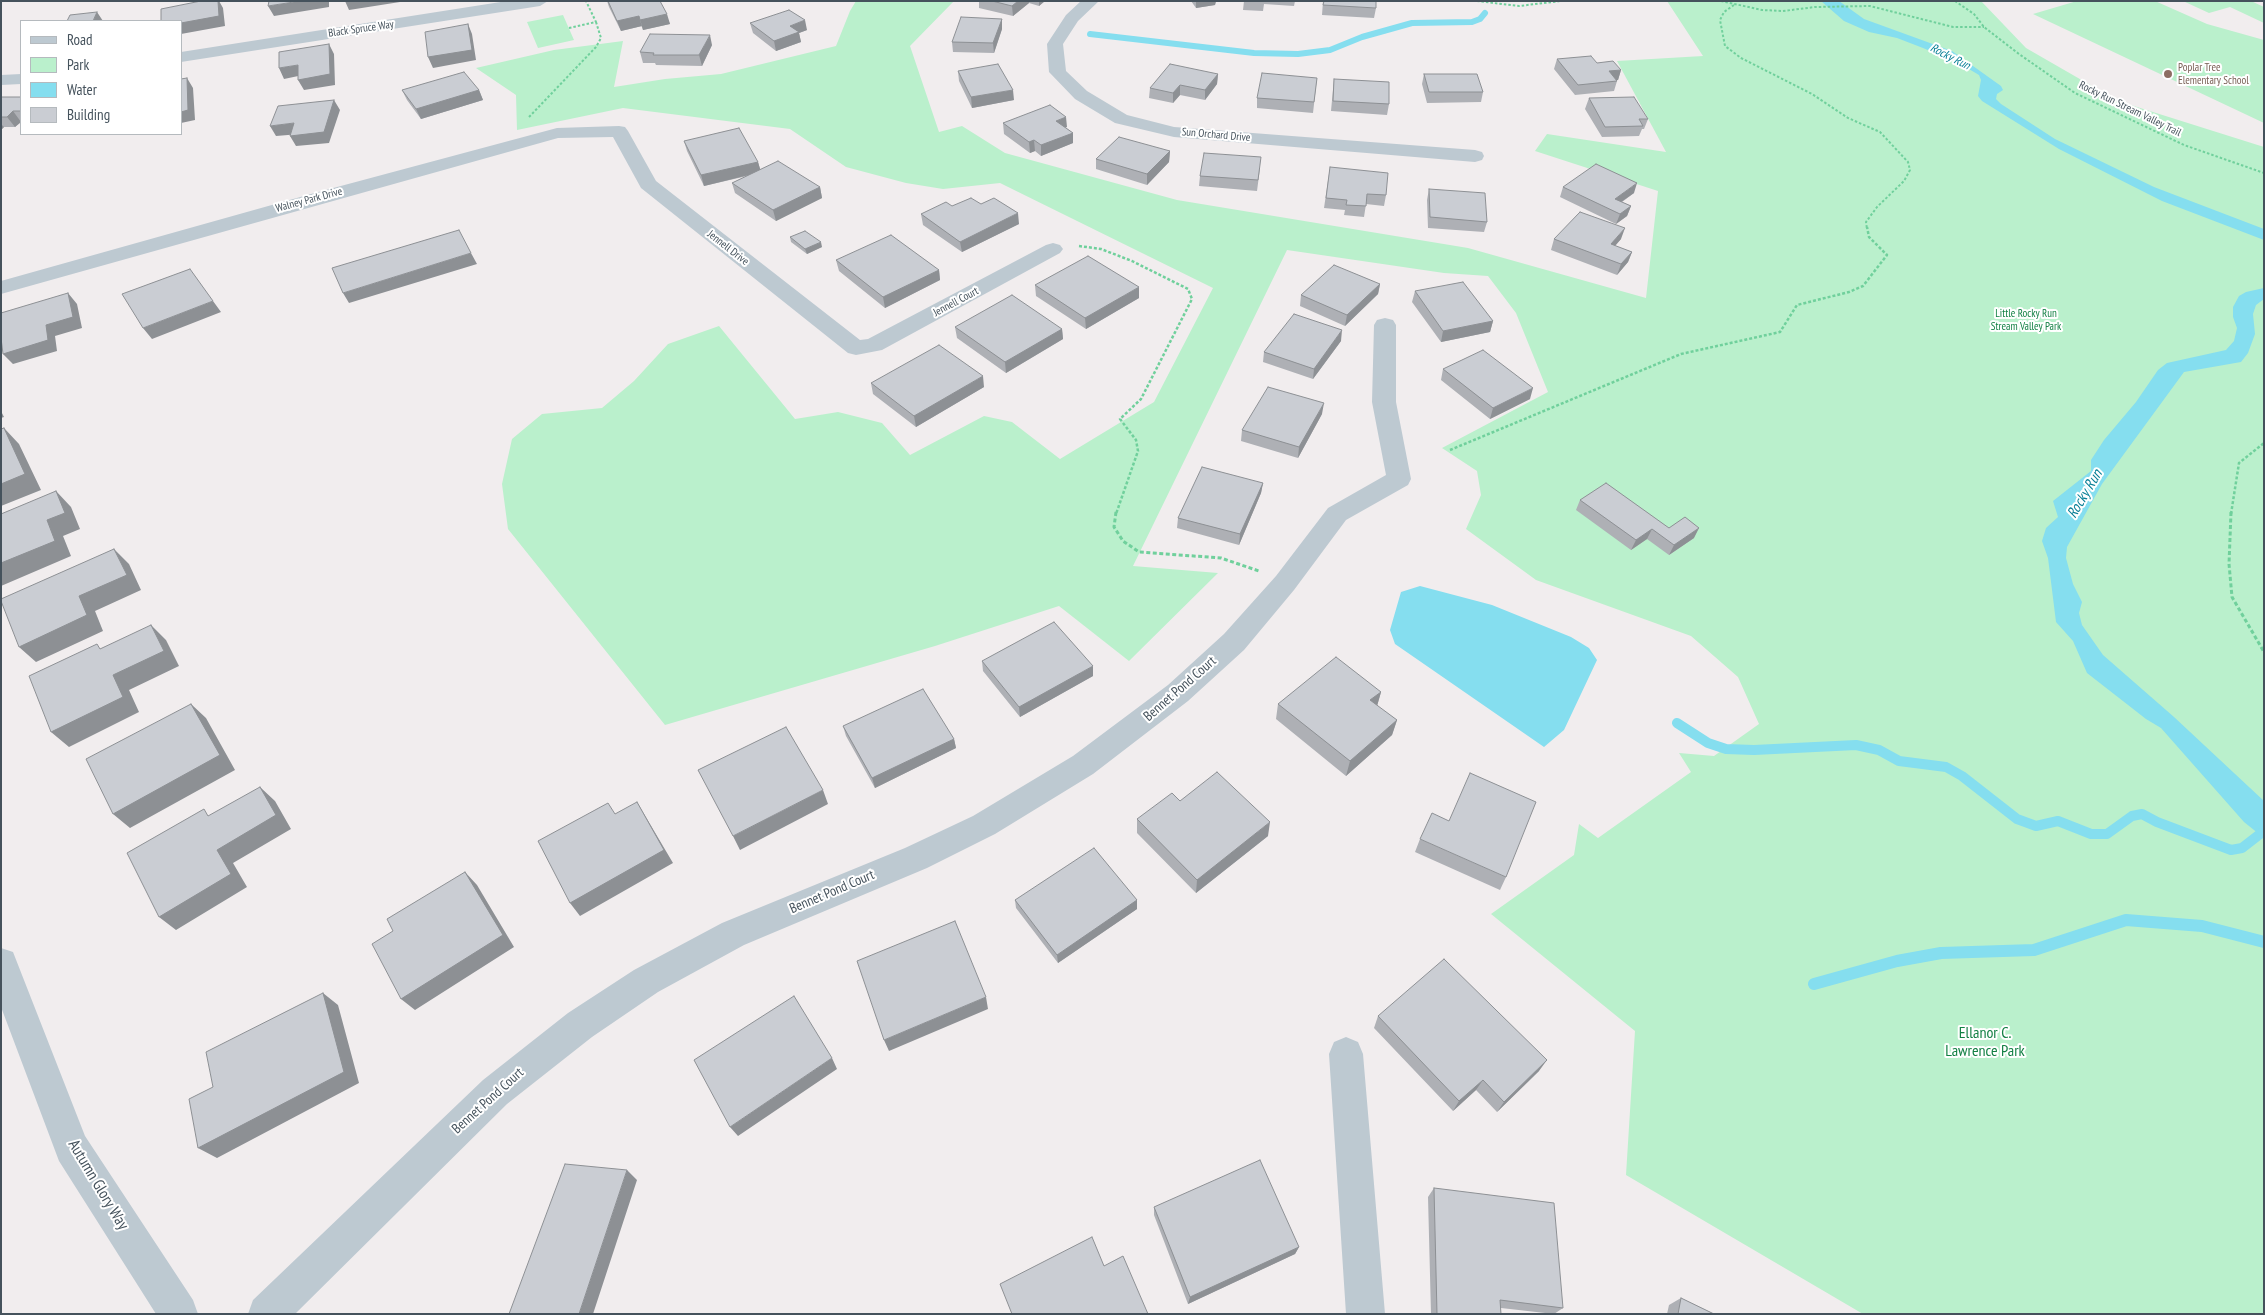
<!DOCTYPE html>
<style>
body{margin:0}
#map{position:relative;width:2265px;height:1315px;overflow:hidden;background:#f1edee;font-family:"PT Sans Narrow",sans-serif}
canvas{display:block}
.frame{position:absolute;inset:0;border:2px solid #45525c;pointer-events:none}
.legend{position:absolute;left:20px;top:20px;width:162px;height:115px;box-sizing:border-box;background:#fff;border:1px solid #b5babe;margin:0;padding:6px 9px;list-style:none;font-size:15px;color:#45525c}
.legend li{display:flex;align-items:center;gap:10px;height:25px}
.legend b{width:25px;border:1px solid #b5babe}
</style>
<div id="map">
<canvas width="2265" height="1315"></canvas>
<div class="frame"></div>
<ul class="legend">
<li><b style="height:6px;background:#bdc9d1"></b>Road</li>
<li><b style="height:14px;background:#baf0cc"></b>Park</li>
<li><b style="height:14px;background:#85deef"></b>Water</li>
<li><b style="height:14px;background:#cacdd3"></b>Building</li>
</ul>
</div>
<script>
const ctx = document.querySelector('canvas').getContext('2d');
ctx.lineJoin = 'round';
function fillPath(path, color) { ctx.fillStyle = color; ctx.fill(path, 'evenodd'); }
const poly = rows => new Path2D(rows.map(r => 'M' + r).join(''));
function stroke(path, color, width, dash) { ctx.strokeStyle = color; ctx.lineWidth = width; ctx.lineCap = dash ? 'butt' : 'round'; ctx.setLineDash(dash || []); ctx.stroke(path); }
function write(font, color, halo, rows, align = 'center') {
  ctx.font = font + ' "PT Sans Narrow",sans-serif'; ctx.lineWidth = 4; ctx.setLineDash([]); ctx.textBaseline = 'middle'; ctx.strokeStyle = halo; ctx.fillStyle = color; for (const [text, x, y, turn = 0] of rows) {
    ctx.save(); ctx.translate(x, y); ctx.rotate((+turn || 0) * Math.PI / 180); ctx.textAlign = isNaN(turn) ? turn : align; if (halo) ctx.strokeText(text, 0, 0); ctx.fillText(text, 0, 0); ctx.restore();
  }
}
fillPath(poly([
 [856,1,954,1,910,46,939,132,962,126,1005,153,1177,200,1468,248,1646,298,1658,191,1535,151,1547,134,1666,152,1617,61,1703,56,1667,1,1981,1,2026,48,2118,101,2264,147,2264,1314,1863,1314,1626,1175,1635,1031,1491,914,1574,855,1579,824,1598,838,1691,772,1679,753,1714,756,1759,724,1738,677,1691,636,1536,580,1466,529,1481,495,1477,471,1442,448,1548,392,1516,313,1488,276,1444,273,1287,250,1133,566,1218,573,1129,661,1059,606,935,646,665,725,508,529,502,484,512,439,542,414,602,408,634,381,668,344,719,326,795,419,838,412,882,423,910,455,984,416,1012,422,1060,459,1154,402,1213,288,1000,183,943,189,906,183,846,167,790,129,623,108,517,130,516,95,476,68,554,50,623,41,614,87,665,79,721,74,836,46,850,11],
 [2077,1,2155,1,2207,24,2264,40,2264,123,2033,14],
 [2183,1,2251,1,2264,7,2264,23,2230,7,2209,13],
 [563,15,574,40,538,48,527,22]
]), '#baf0cc');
fillPath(poly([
 [1821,1,1839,1,1864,19,1952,51,2001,86,2003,90,1997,94,1996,99,2001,104,2055,139,2154,187,2264,229,2264,240,2162,201,2059,149,1982,101,1978,96,1981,80,1979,75,1957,62,1923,48,1897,38,1869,32,1844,21],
 [2264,288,2264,299,2256,305,2253,314,2255,334,2248,353,2241,362,2184,372,2102,484,2067,547,2066,558,2073,584,2082,602,2079,613,2082,625,2103,655,2174,717,2264,801,2264,838,2244,822,2161,728,2146,719,2087,673,2073,641,2056,622,2048,558,2042,541,2046,528,2058,517,2053,501,2091,471,2091,460,2104,440,2136,402,2158,370,2167,363,2226,350,2234,341,2237,328,2233,317,2233,307,2239,296,2246,292],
 [1420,586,1492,605,1571,637,1589,648,1597,660,1564,730,1544,747,1395,644,1390,630,1401,592]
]), '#85deef');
stroke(poly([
 [1090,34,1254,53,1298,54,1330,50,1362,37,1412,23,1472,22,1480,19,1485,13]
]), '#85deef', 6);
stroke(poly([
 [1677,723,1708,743,1726,749,1754,750,1856,745,1879,750,1899,761,1946,767,1962,776,2017,819,2036,826,2058,821,2091,834,2107,834,2132,816,2142,814,2157,822,2231,850,2242,848,2264,831]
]), '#85deef', 10);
stroke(poly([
 [1814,984,1897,961,1941,953,2034,950,2126,920,2202,926,2264,942]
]), '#85deef', 12);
stroke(poly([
 [1477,1,1519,6,1561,1],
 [1721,1,1762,10,1783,11,1815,7,1870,6,1953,27,1984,27],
 [1955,1,1974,14,1984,27,2019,54,2075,93,2184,145,2264,173],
 [1734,5,1724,12,1720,20,1725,46,1741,58,1812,94,1848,118,1880,132,1908,162,1910,170,1904,181,1877,207,1866,222,1867,229],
 [569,28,596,22,586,1],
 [529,117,596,47,601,38,596,22]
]), '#70d09c', 2, [2.5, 2]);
stroke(poly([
 [1079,246,1101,249,1132,261,1188,289,1192,299,1141,399,1120,419,1136,440,1138,451,1116,514],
 [1450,450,1681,354,1780,332,1797,305,1849,292,1863,286,1887,255,1869,237,1867,227],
 [2231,514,2239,463,2264,443]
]), '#70d09c', 2.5, [3, 2]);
stroke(poly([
 [1116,512,1114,527,1123,541,1139,552,1221,558,1259,571],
 [2231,512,2229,564,2232,597,2264,652]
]), '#70d09c', 3, [4, 2.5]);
fillPath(poly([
 [507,1,548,1,540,6,181,62,181,52,507,1],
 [1081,1,1099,1,1078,21,1063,44,1066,71,1087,91,1127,115,1174,127,1475,150,1482,152,1484,156,1482,160,1475,162,1174,137,1115,123,1075,99,1049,72,1047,44,1066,15,1081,1],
 [21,74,21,84,1,85,1,75,21,74],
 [619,126,625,127,628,131,656,181,860,340,868,339,1046,245,1053,243,1060,245,1063,249,1060,253,882,350,856,355,848,353,641,188,613,137,558,138,1,294,1,281,311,194,557,128,619,126],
 [1385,318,1393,320,1396,325,1396,402,1411,479,1408,485,1346,520,1294,590,1244,650,1188,701,1093,774,995,834,927,868,744,945,658,992,592,1037,507,1104,295,1314,248,1314,253,1300,483,1080,568,1013,634,970,722,923,905,848,973,816,1073,756,1168,685,1224,634,1276,576,1328,508,1386,475,1372,402,1374,325,1377,320,1385,318],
 [1,948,13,952,85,1136,193,1300,198,1314,156,1314,59,1161,1,1007,1,948],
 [1346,1037,1358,1042,1363,1054,1385,1314,1346,1314,1329,1054,1334,1042,1346,1037]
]), '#bdc9d1');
fillPath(poly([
 [607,1,660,1,670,24,643,30,642,26,621,31,609,7],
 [979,1,1045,1,1039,6,1029,3,1013,16,979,8],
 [1191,1,1216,1,1215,5,1196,8],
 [1244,1,1295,1,1294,6,1264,4,1263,11,1243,10],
 [1323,1,1376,8,1374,18,1322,15],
 [1002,19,1002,29,994,53,953,52,952,42],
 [750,23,807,30,799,33,801,42,776,51,753,33],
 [712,45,702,66,656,65,655,63,643,63,640,52],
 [1557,59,1597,63,1621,70,1618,80,1617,80,1617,81,1614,91,1575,95,1554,69],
 [958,71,1014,100,972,108,959,81],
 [1218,74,1217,84,1205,100,1180,95,1173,103,1149,98,1150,88],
 [1424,74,1483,92,1481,102,1427,103,1422,84],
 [1317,78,1313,113,1257,108,1257,98],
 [1334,79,1389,104,1387,115,1331,111],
 [402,90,479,90,483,100,421,119,407,100],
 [1,97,21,97,21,122,15,127,4,127,1,130],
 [1589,98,1648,119,1644,129,1642,129,1639,136,1602,137,1585,109],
 [1003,123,1067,127,1065,127,1073,133,1073,143,1041,156,1035,151,1030,153,1004,134],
 [684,141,758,162,760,169,820,187,822,198,776,221,735,193,732,183,747,176,704,186,687,151],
 [1170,151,1169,162,1147,185,1096,169,1096,159],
 [1330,167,1386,195,1384,206,1366,204,1364,217,1344,215,1345,210,1324,208],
 [1260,168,1257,191,1199,186,1200,176],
 [1563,187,1634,193,1622,202,1631,206,1627,216,1616,224,1560,197],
 [1429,189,1487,222,1484,232,1428,228,1427,200],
 [981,204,1019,224,962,252,923,225,921,214,952,206],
 [790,237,822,247,807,254,791,242],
 [1554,239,1621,239,1615,246,1632,252,1628,262,1617,275,1551,250],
 [836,260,939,270,940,280,885,308,839,271],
 [1380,284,1378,294,1345,326,1300,306,1301,295],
 [1035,285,1139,298,1086,329,1036,296],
 [1415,291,1493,321,1490,332,1441,342,1412,302],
 [955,327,1062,329,1063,339,1006,373,957,338],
 [1341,341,1313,379,1263,362,1264,352],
 [1443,369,1530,399,1490,419,1441,380],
 [871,383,984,387,916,427,873,394],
 [1322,414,1298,458,1241,441,1242,430],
 [1263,483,1261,493,1239,545,1177,528,1178,518],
 [1580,500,1669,528,1694,538,1669,555,1647,539,1631,550,1576,510],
 [982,661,1093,676,1020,717,983,671],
 [1381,692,1377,706,1397,720,1392,735,1346,776,1276,719,1278,704],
 [843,726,954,739,956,748,875,788,846,736],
 [1180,801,1268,836,1196,893,1137,833,1137,819],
 [1420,839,1506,877,1500,890,1415,852],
 [1015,900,1137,900,1137,909,1058,963,1016,908],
 [1378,1016,1539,1071,1497,1112,1476,1090,1453,1111,1374,1028],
 [1434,1188,1563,1308,1554,1314,1501,1308,1501,1314,1431,1314,1428,1197],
 [1154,1207,1299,1247,1295,1254,1188,1304,1154,1215],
 [1681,1298,1714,1314,1667,1314,1669,1305]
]), '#aeb0b5');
fillPath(poly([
 [218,1,219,1,223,8,225,26,181,34,181,23],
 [300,1,329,1,329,7,274,16,268,6],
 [345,1,400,1,400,2,349,10],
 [1018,1,1029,1,1029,3,1013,16,1012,6],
 [1039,1,1045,1,1039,6],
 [1196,1,1216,1,1215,5,1196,8],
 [97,12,103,21,93,21],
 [667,14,670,24,643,30,640,20],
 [639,16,642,26,621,31,617,21],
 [1002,19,1002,29,994,53,993,43],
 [805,20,807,30,799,33,801,42,776,51,774,41,790,26],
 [468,24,472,34,476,60,433,68,428,57],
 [710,35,712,45,702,66,699,55],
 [329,44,334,54,335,85,304,90,298,80],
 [298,65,303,75,284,79,279,68],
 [1621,70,1618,80,1606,81,1609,71],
 [1218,74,1217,84,1205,100,1205,90],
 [187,78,193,88,195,120,181,123,181,112],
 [1180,85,1180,95,1173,103,1173,93],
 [479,90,483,100,421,119,416,109],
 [1013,90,1014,100,972,108,971,97],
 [334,100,340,110,329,143,296,146,290,136],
 [13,111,21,122,15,127,7,117],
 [1066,117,1067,127,1056,131,1056,121],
 [294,123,300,134,276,136,270,126],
 [1,124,4,127,1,130],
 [1073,133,1073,143,1041,156,1041,145],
 [1034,140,1035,151,1030,153,1029,142],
 [1170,151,1169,162,1147,185,1147,174],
 [758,162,761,172,704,186,701,175],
 [1637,183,1634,193,1611,209,1615,199],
 [820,187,822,198,776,221,773,210],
 [1631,206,1627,216,1616,224,1620,214],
 [1018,213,1019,224,962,252,960,242],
 [1625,228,1621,239,1607,255,1611,244],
 [821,242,822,247,807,254,805,249],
 [1632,252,1628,262,1617,275,1621,264],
 [471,253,477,264,349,303,343,293],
 [939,270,940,280,885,308,883,297],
 [1380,284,1378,294,1345,326,1347,315],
 [1139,287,1139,298,1086,329,1085,318],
 [68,293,77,304,82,328,55,336,57,351,13,364,3,354,46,325],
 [213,301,221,312,152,339,143,328],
 [1493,321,1490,332,1441,342,1443,331],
 [1062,329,1063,339,1006,373,1005,362],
 [1342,330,1341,341,1313,379,1314,369],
 [983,376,984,387,916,427,914,416],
 [1533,388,1530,399,1490,419,1493,408],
 [1324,403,1322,414,1298,458,1299,447],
 [1,411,4,417,1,418],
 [4,428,19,444,41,490,1,506,1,484],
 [1263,483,1261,493,1239,545,1240,534],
 [56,491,71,507,80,529,63,536,71,556,1,586,1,563],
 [1699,528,1694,538,1669,555,1674,545],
 [1652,529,1647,539,1631,550,1636,540],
 [114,549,129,564,141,590,95,611,103,631,36,662,19,647,79,596],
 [151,625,166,640,179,666,129,690,139,712,69,747,51,732,113,675],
 [1093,666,1093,676,1020,717,1019,707],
 [1381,692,1377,706,1370,700],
 [191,704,206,718,235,770,130,828,113,814],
 [1397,720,1392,735,1346,776,1350,761],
 [954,739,956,748,875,788,872,778],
 [260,787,275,801,291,829,233,863,247,887,176,930,159,917,217,850],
 [823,790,828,804,740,850,733,836],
 [637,802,673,863,580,916,570,903],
 [1270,822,1268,836,1196,893,1197,880],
 [465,872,477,885,514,947,415,1010,401,999],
 [1137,900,1137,909,1058,963,1057,955],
 [323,993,338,1005,359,1083,217,1158,198,1148],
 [986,997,988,1009,889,1051,884,1040],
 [832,1058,837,1069,738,1136,730,1127],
 [1547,1060,1539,1071,1497,1112,1504,1102],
 [1483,1080,1476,1090,1453,1111,1459,1101],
 [627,1170,637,1180,593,1314,579,1314],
 [1299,1247,1295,1254,1188,1304,1190,1297]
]), '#8d9094');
const building = poly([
 [201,1,218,1,219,16,181,23,181,21,161,21,161,9,201,1],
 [269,1,300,1,268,6,269,1],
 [608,1,660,1,667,14,640,20,639,16,617,21,608,1],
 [992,1,1018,1,1012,6,992,1],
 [1324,1,1376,1,1376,8,1323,5,1324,1],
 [789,10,805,20,790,26,799,32,774,41,750,23,789,10],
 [97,12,93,21,67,21,70,15,97,12],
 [961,17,1002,19,993,43,952,42,961,17],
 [468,24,472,50,428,57,425,32,468,24],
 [650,34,710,35,699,55,653,55,654,53,640,52,650,34],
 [329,44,330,74,298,80,298,65,279,68,279,52,329,44],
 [1591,56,1597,63,1613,61,1621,70,1609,71,1617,81,1578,85,1557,59,1591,56],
 [998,64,1013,90,971,97,958,71,998,64],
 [1170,64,1218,74,1205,90,1180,85,1173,93,1150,88,1170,64],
 [464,72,479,90,416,109,402,90,464,72],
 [1262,73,1317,78,1314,102,1257,98,1262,73],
 [1424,74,1477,74,1483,92,1429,92,1424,74],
 [187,78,188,110,181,112,181,79,187,78],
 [1334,79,1389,82,1389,104,1333,101,1334,79],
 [1,97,21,97,21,111,13,111,7,117,1,117,1,97],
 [1634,97,1648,119,1639,119,1643,126,1605,127,1589,98,1634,97],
 [334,100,324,132,290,136,294,123,270,126,278,106,334,100],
 [1050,105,1066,117,1056,121,1073,133,1041,145,1034,140,1029,142,1003,123,1050,105],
 [739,128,758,162,701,175,684,141,739,128],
 [1119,137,1170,151,1147,174,1096,159,1119,137],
 [1204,153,1261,157,1258,180,1200,176,1204,153],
 [778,161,820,187,773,210,732,183,778,161],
 [1596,164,1637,183,1615,199,1631,206,1620,214,1563,187,1596,164],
 [1330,167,1388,173,1386,195,1367,194,1366,206,1346,205,1347,200,1326,198,1330,167],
 [1429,189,1485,193,1487,222,1430,217,1429,189],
 [971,198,981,204,994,198,1018,213,960,242,921,214,946,202,952,206,971,198],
 [1580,212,1625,228,1611,244,1632,252,1621,264,1554,239,1580,212],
 [459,230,471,253,343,293,332,268,459,230],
 [805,231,821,242,805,249,790,237,805,231],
 [891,235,939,270,883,297,836,260,891,235],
 [1088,256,1139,287,1085,318,1035,285,1088,256],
 [1334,265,1380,284,1347,315,1301,295,1334,265],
 [190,269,213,301,143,328,122,294,190,269],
 [1463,282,1493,321,1443,331,1415,291,1463,282],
 [68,293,73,317,46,325,48,340,3,354,1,338,1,313,68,293],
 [1012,295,1062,329,1005,362,955,327,1012,295],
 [1294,314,1342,330,1314,369,1264,352,1294,314],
 [939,345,983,376,914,416,871,383,939,345],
 [1483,350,1533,388,1493,408,1443,369,1483,350],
 [1268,387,1324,403,1299,447,1242,430,1268,387],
 [4,428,25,474,1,484,1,429,4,428],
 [1202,467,1263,483,1240,534,1178,518,1202,467],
 [1606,483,1669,528,1685,517,1699,528,1674,545,1652,529,1636,540,1580,500,1606,483],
 [56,491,65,513,47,520,55,541,1,563,1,514,56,491],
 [114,549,127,575,79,596,87,615,19,647,1,601,1,599,114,549],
 [1054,622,1093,666,1019,707,982,661,1054,622],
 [151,625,164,651,113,675,123,697,51,732,29,676,97,644,100,649,151,625],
 [1336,657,1381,692,1370,700,1397,720,1350,761,1278,704,1336,657],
 [923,689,954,739,872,778,843,726,923,689],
 [191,704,220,755,113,814,86,759,191,704],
 [786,727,823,790,733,836,698,770,786,727],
 [1217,772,1270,822,1197,880,1137,819,1172,793,1180,801,1217,772],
 [1470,773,1536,802,1506,877,1420,839,1432,813,1449,821,1470,773],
 [260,787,276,815,217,850,231,874,159,917,127,853,204,809,208,816,260,787],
 [637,802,664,850,570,903,538,841,608,803,615,814,637,802],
 [1094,848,1137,900,1057,955,1015,900,1094,848],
 [465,872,503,935,401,999,372,944,393,931,387,919,465,872],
 [955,921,986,997,884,1040,857,961,955,921],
 [1444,959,1547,1060,1504,1102,1483,1080,1459,1101,1378,1016,1444,959],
 [323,993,344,1072,198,1148,189,1099,213,1087,206,1052,323,993],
 [794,996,832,1058,730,1127,694,1060,794,996],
 [1260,1160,1299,1247,1190,1297,1154,1207,1260,1160],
 [565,1164,627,1170,579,1314,509,1314,565,1164],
 [1434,1188,1554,1203,1563,1308,1500,1300,1501,1314,1437,1314,1434,1188],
 [1092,1237,1104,1266,1123,1256,1148,1314,1012,1314,1000,1284,1092,1237],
 [1681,1298,1714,1314,1678,1314,1681,1298]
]);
fillPath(building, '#cacdd3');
stroke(building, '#8d9094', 1);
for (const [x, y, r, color] of [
 [2168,74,5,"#8d6e63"]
]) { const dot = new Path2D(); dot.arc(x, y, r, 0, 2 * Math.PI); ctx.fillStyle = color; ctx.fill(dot); stroke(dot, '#fff', 2); }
write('11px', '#45525c', '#fff', [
 ["Black Spruce Way",361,29,-8],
 ["Rocky Run Stream Valley Trail",2130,109,26],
 ["Sun Orchard Drive",1216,135,5],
 ["Walney Park Drive",309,200,-15],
 ["Jennell Drive",728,248,38],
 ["Jennell Court",956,302,-28]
]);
write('11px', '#785e54', '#fff', [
 ["Poplar Tree",2178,68],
 ["Elementary School",2178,81]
], 'left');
write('11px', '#138044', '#fff', [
 ["Little Rocky Run",2026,314],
 ["Stream Valley Park",2026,327]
]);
write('italic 12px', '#087f96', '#fff', [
 ["Rocky Run",1950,57,27]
]);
write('14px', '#45525c', '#fff', [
 ["Bennet Pond Court",1180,689,-41],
 ["Bennet Pond Court",832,892,-23],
 ["Bennet Pond Court",488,1101,-42]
]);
write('italic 15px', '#087f96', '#fff', [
 ["Rocky Run",2085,494,-59]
]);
write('16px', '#138044', '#fff', [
 ["Ellanor C.",1985,1033],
 ["Lawrence Park",1985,1051]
]);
write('16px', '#45525c', '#fff', [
 ["Autumn Glory Way",98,1185,59]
]);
</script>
